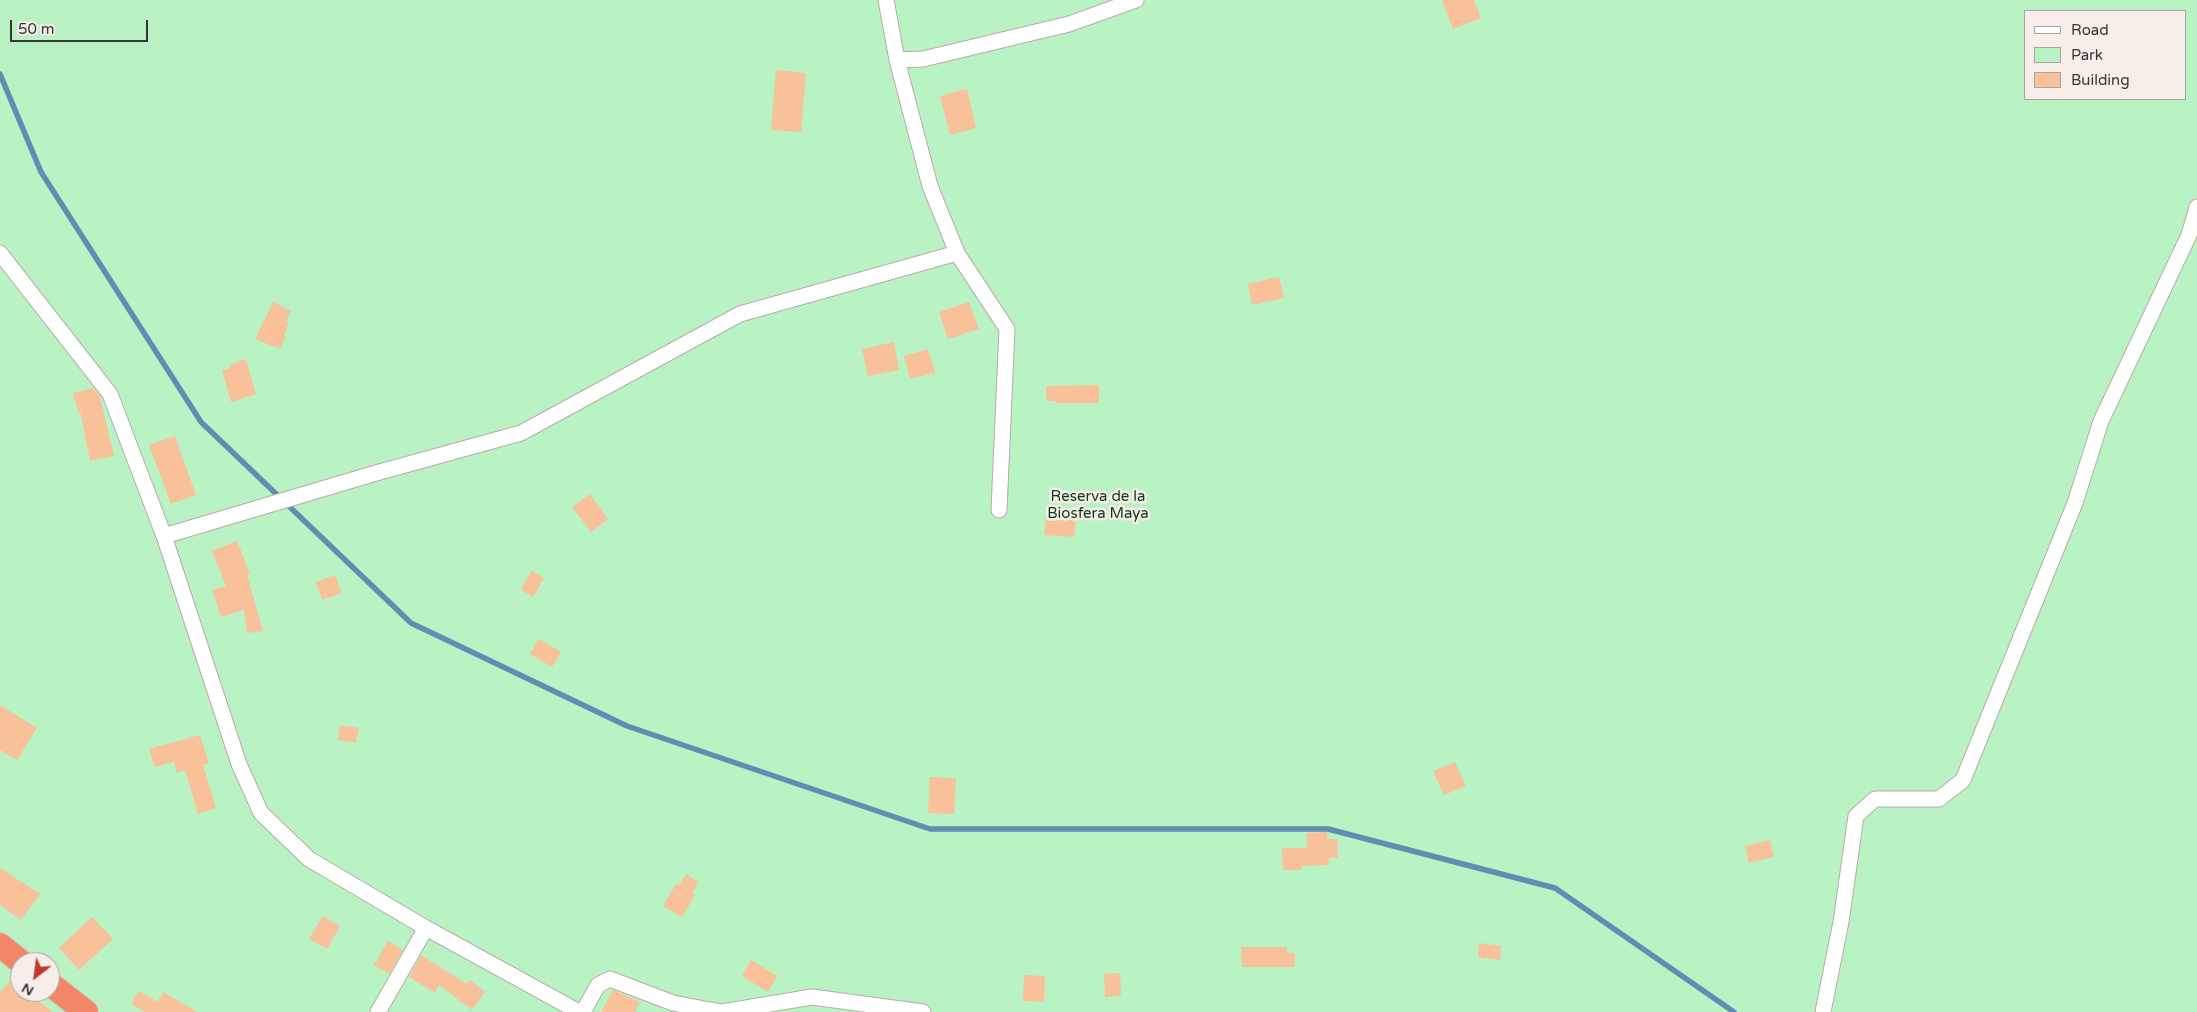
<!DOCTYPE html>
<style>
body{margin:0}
#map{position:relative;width:2197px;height:1012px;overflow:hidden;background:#f7ede9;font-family:"Varela Round",sans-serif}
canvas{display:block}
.legend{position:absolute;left:2024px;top:10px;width:162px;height:90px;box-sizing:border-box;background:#f7ede9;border:1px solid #aba3a1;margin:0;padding:6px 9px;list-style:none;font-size:15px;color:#393534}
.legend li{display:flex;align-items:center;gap:10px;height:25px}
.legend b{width:25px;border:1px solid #aba3a1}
.north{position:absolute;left:10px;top:952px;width:50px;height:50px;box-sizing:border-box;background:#f7ede9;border:1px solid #aba3a1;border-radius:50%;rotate:210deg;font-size:14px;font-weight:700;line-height:20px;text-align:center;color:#393534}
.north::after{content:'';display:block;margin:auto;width:18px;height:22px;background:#c5382c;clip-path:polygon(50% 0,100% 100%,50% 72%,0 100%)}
.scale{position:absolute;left:10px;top:20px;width:138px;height:22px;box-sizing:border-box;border:2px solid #393534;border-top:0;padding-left:6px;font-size:15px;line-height:18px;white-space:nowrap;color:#393534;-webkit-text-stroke:4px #f7ede9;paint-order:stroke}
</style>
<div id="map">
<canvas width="2197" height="1012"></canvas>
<ul class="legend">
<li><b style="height:6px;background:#fff"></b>Road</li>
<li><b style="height:14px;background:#b9f2c3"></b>Park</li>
<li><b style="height:14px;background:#f9c19a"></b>Building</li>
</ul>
<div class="north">N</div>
<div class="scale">50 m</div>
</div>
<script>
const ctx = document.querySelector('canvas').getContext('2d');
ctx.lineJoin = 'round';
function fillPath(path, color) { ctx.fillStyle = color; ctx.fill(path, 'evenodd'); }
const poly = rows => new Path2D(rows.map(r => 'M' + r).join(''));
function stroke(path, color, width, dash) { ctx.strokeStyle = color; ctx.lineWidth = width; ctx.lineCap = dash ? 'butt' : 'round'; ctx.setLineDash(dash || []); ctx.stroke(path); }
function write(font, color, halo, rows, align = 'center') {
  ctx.font = font + ' "Varela Round",sans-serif'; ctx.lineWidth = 5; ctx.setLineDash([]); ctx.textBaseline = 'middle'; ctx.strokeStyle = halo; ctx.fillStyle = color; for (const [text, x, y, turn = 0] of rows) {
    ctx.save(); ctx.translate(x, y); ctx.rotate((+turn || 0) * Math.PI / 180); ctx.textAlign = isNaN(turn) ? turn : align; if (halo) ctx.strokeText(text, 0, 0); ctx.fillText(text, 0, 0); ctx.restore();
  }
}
fillPath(poly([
 [0,0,2197,0,2197,1012,0,1012],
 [2026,11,2186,11,2186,99,2026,99],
 [20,962,50,962,50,992,20,992]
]), '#b9f2c3');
stroke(poly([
 [0,74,41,172,201,422,411,623,627,726,930,829,1328,829,1555,888,1734,1012]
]), '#608db2', 5.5);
fillPath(poly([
 [1442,0,1474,0,1481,18,1453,29],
 [776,70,806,73,801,132,771,130],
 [967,89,976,128,950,135,940,96],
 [1279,277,1284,298,1252,305,1248,284],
 [273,302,291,311,286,322,289,323,284,335,286,336,280,349,255,339],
 [969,302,979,329,948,339,939,312],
 [894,342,899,370,868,376,862,349],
 [928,349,935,373,910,379,904,356],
 [246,359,256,394,231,402,222,371,231,368,230,364],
 [1099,385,1099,403,1056,403,1056,401,1046,401,1046,386],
 [93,388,100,397,114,456,90,461,80,411,78,412,73,393],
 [175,436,196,495,171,504,149,445],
 [590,494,608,519,591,532,572,507],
 [1046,515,1076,517,1074,537,1044,535],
 [237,541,250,574,247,575,263,631,247,633,244,610,221,617,212,590,226,586,212,551],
 [531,571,544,578,533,597,521,590],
 [335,575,342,593,322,600,316,582],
 [539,639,561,652,552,667,530,654],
 [0,705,37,728,17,760,0,750],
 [340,725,359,728,356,743,338,740],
 [200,735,209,763,203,765,216,808,198,814,185,770,177,773,174,762,155,767,149,749],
 [1455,762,1466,786,1444,795,1433,771],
 [930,777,956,778,954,814,928,813],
 [1327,832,1327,839,1337,839,1338,858,1328,858,1329,865,1302,866,1302,870,1283,870,1282,848,1307,848,1306,833],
 [1770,840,1774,857,1749,863,1745,846],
 [0,868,40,894,21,920,0,905],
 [686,874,698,882,692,893,695,895,682,917,663,906,676,884,679,885],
 [323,916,340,926,327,949,309,939],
 [92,917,113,939,79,970,59,948],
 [388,941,403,950,389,974,374,965],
 [1479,943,1501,946,1500,960,1478,957],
 [1241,947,1287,947,1287,952,1295,953,1295,967,1242,967],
 [421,955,467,984,470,980,485,992,472,1010,439,985,435,993,409,977],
 [751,960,777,976,768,992,742,976],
 [1120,973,1121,996,1105,997,1104,974],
 [1024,975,1045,976,1044,1002,1023,1001],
 [10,980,20,987,20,992,27,992,53,1012,0,1012,0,993],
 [613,990,640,1002,635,1012,601,1012],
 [139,991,158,1002,163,992,198,1012,145,1012,131,1004]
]), '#f9c19a');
const minor = poly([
 [886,0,897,60,930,186,957,253,1007,329,999,510],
 [897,60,923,59,1069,24,1136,0],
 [0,253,110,394,164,536,239,764,261,813,309,859,426,928,579,1012],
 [164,536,376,473,521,433,740,314,957,253],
 [378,1012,426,928],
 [583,1012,598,985,610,979,673,1003,721,1012],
 [722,1012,812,997,923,1012],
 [1823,1012,1841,922,1856,816,1875,799,1939,799,1963,780,2075,503,2101,421,2189,235,2197,207]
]);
const trunk = poly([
 [0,945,21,962],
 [50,984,86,1012]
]);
stroke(minor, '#b6ada9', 17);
stroke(trunk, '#cccaca', 26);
stroke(minor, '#fff', 15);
stroke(trunk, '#f48668', 24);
write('15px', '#093c1a', '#f7ede9', [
 ["Reserva de la",1098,497],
 ["Biosfera Maya",1098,514]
]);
</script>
